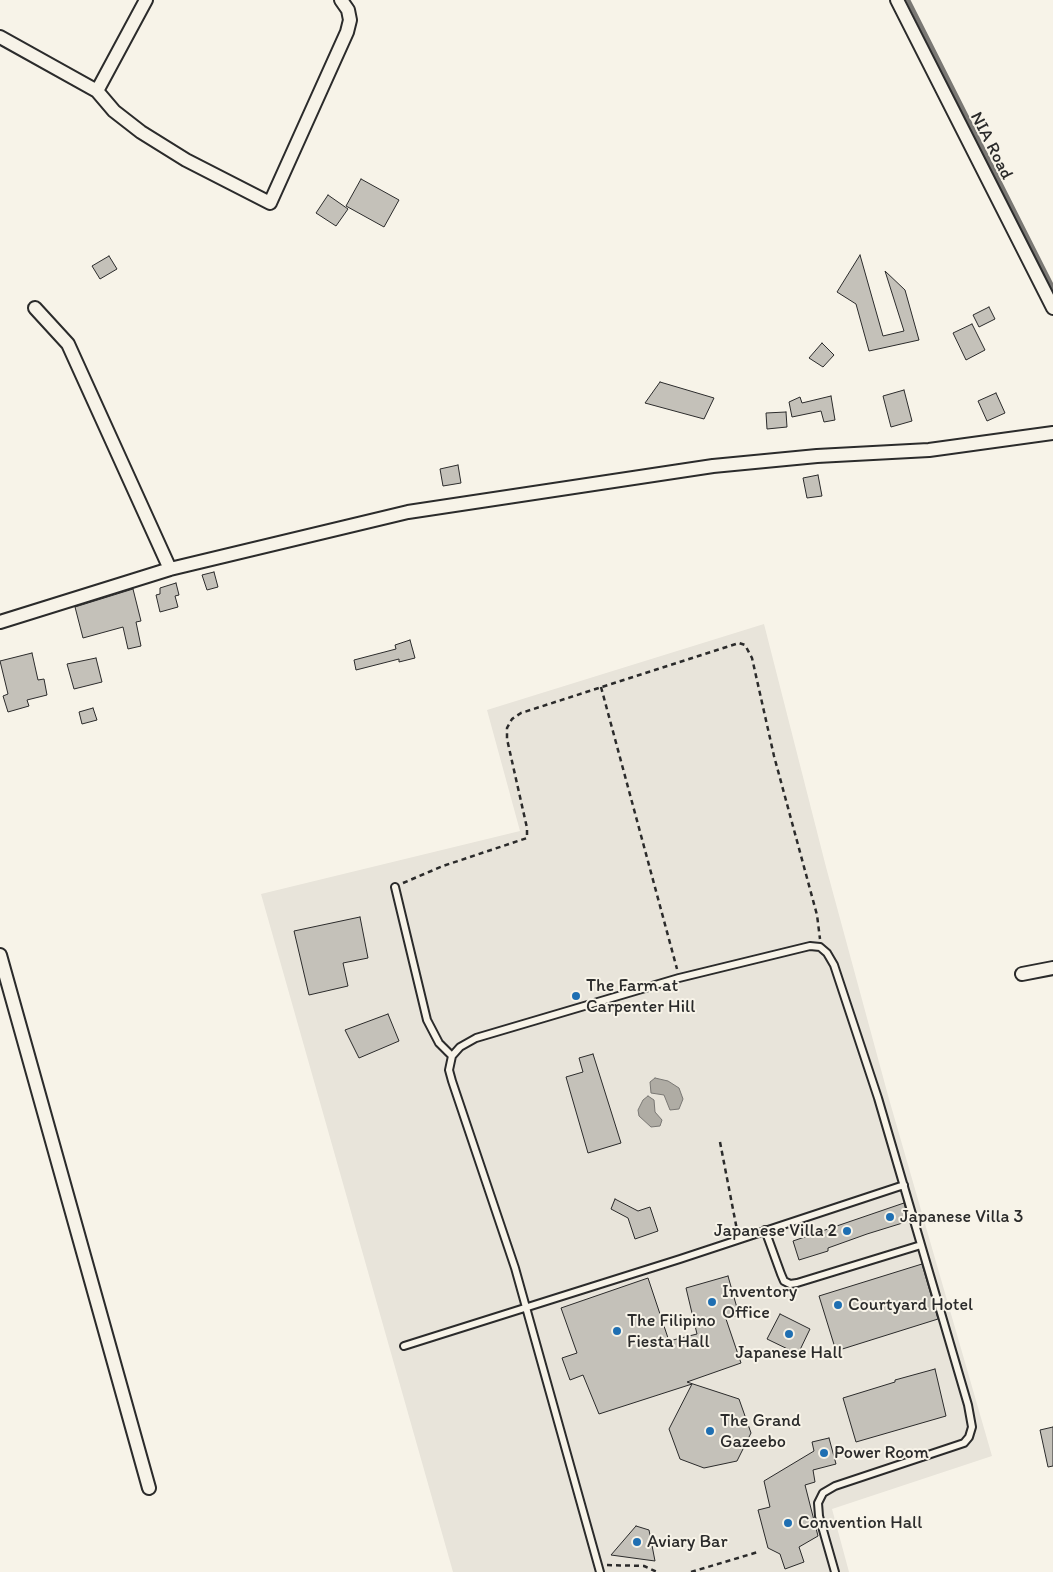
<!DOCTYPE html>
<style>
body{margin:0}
canvas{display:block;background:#f7f3e8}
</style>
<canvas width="1053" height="1572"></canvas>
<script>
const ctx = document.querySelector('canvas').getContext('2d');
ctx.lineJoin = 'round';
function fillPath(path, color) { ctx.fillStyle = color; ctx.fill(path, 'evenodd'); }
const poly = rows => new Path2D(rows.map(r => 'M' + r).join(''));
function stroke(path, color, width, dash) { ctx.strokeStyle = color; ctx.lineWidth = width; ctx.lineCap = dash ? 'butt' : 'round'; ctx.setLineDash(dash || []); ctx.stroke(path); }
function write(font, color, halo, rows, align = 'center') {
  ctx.font = font + ' Itim,sans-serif'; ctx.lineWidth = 4; ctx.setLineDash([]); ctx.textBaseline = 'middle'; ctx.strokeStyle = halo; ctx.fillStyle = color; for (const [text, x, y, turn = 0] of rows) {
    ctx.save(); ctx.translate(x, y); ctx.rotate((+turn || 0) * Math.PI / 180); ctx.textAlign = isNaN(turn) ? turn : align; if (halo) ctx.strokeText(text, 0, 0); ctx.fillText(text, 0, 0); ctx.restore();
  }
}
fillPath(poly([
 [764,624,826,867,889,1099,992,1456,832,1509,849,1572,453,1572,261,894,520,831,487,710]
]), '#e8e4da');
const water = poly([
 [655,1078,668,1081,679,1088,683,1099,679,1109,670,1110,664,1095,651,1093,650,1082,655,1078],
 [648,1096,654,1100,655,1112,662,1120,660,1126,651,1127,639,1116,638,1110,643,1100,648,1096]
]);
fillPath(water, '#afaca4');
stroke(water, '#7a7874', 1);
stroke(poly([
 [908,0,1053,288]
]), '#7a7874', 4.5);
const building = poly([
 [361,179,399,200,384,227,346,206,361,179],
 [328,195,348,209,336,226,316,213,328,195],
 [860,255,883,336,904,331,885,271,905,290,919,340,869,351,856,304,837,292,860,255],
 [109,256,117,269,100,279,92,266,109,256],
 [989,307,995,319,979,327,973,315,989,307],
 [972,324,985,350,966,360,953,333,972,324],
 [822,343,834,355,823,367,809,358,822,343],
 [660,382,714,398,704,419,645,403,660,382],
 [904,390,912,421,891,427,883,396,904,390],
 [996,393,1005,413,987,421,978,401,996,393],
 [831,396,835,420,824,422,821,411,792,417,789,402,800,397,802,403,831,396],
 [786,412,787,427,767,429,766,413,786,412],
 [458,465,461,483,443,486,440,469,458,465],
 [818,475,822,496,807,498,803,478,818,475],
 [214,572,218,587,207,590,202,575,214,572],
 [176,583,179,595,175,596,178,607,160,612,156,595,160,594,160,588,176,583],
 [133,589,141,621,136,622,141,646,128,649,123,627,83,638,75,607,133,589],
 [410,640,415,658,399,662,399,659,356,670,354,660,396,649,395,645,410,640],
 [32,653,38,680,44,679,47,695,27,700,29,706,8,712,3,696,8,694,0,661,32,653],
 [96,658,102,682,74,689,67,664,96,658],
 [93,708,97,720,82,724,79,712,93,708],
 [360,917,368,958,343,963,348,986,309,995,294,931,360,917],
 [388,1014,399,1041,359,1058,345,1030,388,1014],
 [593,1054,621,1143,588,1153,566,1077,583,1072,579,1058,593,1054],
 [615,1199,638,1211,650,1207,658,1231,635,1239,628,1218,611,1209,615,1199],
 [904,1203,909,1221,867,1234,828,1248,828,1251,799,1260,793,1241,904,1203],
 [922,1264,938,1319,836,1351,819,1296,922,1264],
 [728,1276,739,1315,726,1319,741,1363,687,1382,739,1399,751,1433,737,1461,704,1468,680,1459,669,1429,692,1384,599,1414,583,1375,570,1380,562,1358,577,1353,561,1308,648,1278,669,1341,697,1334,686,1288,728,1276],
 [780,1314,810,1329,798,1354,767,1339,780,1314],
 [935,1369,946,1416,856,1442,843,1398,895,1382,895,1380,935,1369],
 [1053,1427,1053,1466,1048,1467,1040,1430,1053,1427],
 [829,1438,836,1464,813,1470,815,1482,805,1485,818,1536,799,1547,804,1562,785,1569,780,1554,768,1548,758,1510,770,1507,764,1481,814,1451,812,1442,829,1438],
 [636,1526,649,1530,655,1561,611,1555,636,1526]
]);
fillPath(building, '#c4c1b9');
stroke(building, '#2b2b2b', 1);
const lane = poly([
 [395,887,427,1020,439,1043,452,1056],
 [765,1230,781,1274,784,1281,790,1284,797,1283,921,1245],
 [404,1346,680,1259,904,1185],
 [600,1572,515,1268,452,1081,449,1070,452,1056,460,1047,476,1038,679,978,810,946,820,947,827,953,834,965,878,1098,968,1405,972,1427,969,1437,964,1443,835,1486,823,1493,818,1503,819,1516,835,1572]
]);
const street = poly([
 [897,0,1053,308],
 [0,37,97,91,114,111,141,132,186,160,270,203,347,32,350,20,348,10,341,0],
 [97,91,146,0],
 [35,308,68,344,170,569],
 [0,622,170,569,408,512,713,466,817,456,929,450,1053,433],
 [0,955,149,1488],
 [1022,974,1053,968]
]);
stroke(lane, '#2b2b2b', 10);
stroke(street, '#2b2b2b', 16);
stroke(poly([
 [601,687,677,969],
 [403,883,443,866,527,838,527,828,507,739,507,728,512,719,521,713,739,643,745,645,752,658,774,756,817,915,820,939],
 [720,1142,737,1230],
 [607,1565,644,1566,657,1572],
 [691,1572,758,1552]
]), '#2b2b2b', 2.5, [5, 4]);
stroke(lane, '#f7f3e8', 6);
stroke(street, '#f7f3e8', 12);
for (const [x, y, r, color] of [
 [576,996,5,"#1f6fb2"],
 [890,1217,5,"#1f6fb2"],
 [847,1231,5,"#1f6fb2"],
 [712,1302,5,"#1f6fb2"],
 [838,1305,5,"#1f6fb2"],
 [617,1331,5,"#1f6fb2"],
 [789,1334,5,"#1f6fb2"],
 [710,1431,5,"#1f6fb2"],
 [824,1453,5,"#1f6fb2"],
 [788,1523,5,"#1f6fb2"],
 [637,1542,5,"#1f6fb2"]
]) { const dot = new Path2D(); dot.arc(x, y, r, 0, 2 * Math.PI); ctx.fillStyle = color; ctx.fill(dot); stroke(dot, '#f7f3e8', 2); }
write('18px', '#2b2b2b', '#f7f3e8', [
 ["NIA Road",991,146,63]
]);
write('18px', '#2b2b2b', '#f7f3e8', [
 ["The Farm at",586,986],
 ["Carpenter Hill",586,1007],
 ["Japanese Villa 3",900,1217],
 ["Japanese Villa 2",837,1231,"right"],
 ["Inventory",722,1292],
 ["Office",722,1313],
 ["Courtyard Hotel",848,1305],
 ["The Filipino",627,1321],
 ["Fiesta Hall",627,1342],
 ["Japanese Hall",789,1353,"center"],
 ["The Grand",720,1421],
 ["Gazeebo",720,1442],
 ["Power Room",834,1453],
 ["Convention Hall",798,1523],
 ["Aviary Bar",647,1542]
], 'left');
</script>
